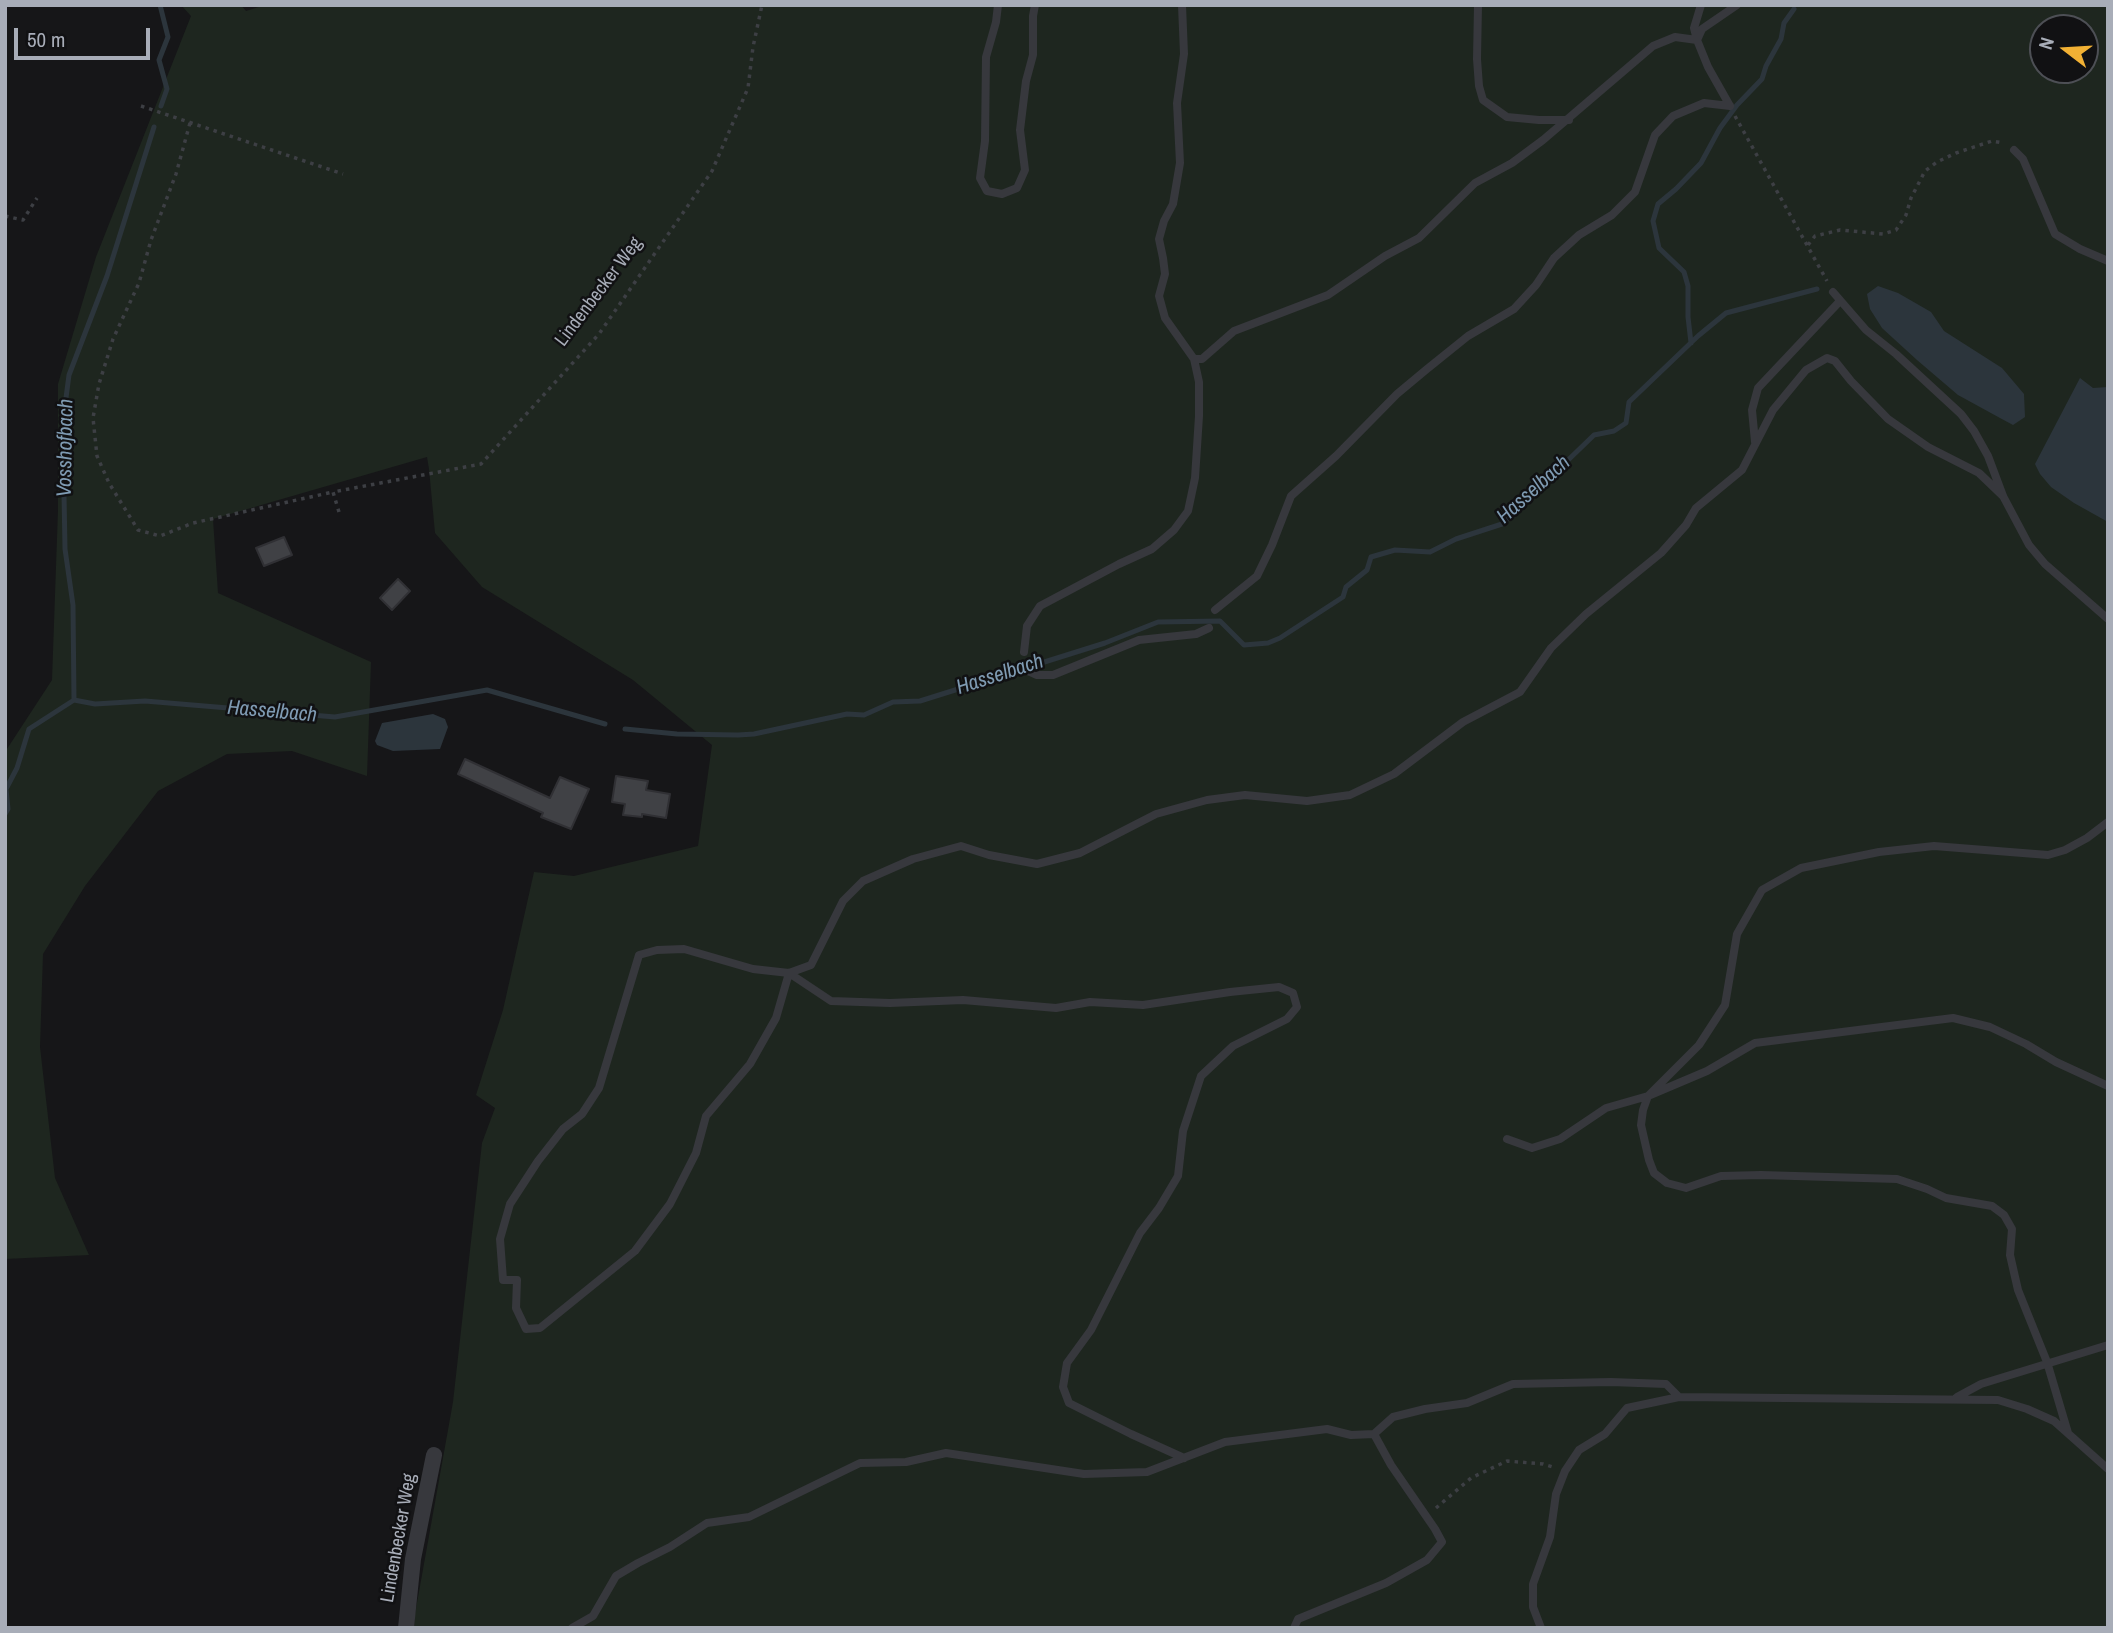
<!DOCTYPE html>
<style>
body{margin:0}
#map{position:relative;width:2113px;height:1633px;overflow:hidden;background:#161618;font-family:"Archivo Narrow",sans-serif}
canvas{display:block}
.frame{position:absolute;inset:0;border:7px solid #a8adb8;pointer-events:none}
.north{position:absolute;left:2029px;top:14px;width:70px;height:70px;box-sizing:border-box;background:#111113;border:2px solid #4d4f55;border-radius:50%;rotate:287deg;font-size:19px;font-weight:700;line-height:28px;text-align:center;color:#a8adb8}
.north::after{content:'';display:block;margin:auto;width:24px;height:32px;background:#f2b134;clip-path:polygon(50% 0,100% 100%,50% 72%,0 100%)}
.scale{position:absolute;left:14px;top:28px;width:136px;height:32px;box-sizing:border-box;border:4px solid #a8adb8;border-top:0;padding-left:9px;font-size:21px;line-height:24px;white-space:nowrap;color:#a8adb8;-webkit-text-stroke:5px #111113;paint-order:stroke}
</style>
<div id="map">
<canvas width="2113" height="1633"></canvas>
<div class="frame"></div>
<div class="north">N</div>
<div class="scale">50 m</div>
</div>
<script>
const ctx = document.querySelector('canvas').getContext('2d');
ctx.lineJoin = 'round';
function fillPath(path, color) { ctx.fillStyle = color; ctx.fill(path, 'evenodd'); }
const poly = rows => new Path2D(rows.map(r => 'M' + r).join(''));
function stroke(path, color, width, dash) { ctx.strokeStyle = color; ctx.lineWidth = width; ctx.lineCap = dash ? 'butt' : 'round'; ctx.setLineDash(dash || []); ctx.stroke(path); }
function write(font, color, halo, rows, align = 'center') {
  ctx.font = font + ' "Archivo Narrow",sans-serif'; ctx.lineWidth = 5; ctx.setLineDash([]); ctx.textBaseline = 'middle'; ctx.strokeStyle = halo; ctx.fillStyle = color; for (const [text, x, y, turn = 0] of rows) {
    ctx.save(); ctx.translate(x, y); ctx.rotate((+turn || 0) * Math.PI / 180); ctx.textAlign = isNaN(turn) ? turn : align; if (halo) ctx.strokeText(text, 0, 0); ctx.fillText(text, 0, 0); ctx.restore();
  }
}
fillPath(poly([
 [181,5,241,5,246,11,265,5,2108,5,2108,1628,414,1628,415,1614,453,1402,482,1143,495,1108,476,1095,503,1010,534,872,574,876,698,846,712,745,633,680,482,587,435,533,429,469,427,457,213,519,218,593,371,662,367,776,292,751,227,754,158,791,85,886,43,954,40,1047,55,1178,89,1255,5,1259,5,752,52,680,58,510,58,384,96,257,191,16],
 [2043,28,2085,28,2085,70,2043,70]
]), '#1e261f');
fillPath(poly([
 [1878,286,1898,293,1931,312,1944,331,2002,368,2024,394,2025,417,2013,425,2000,418,1958,395,1917,360,1882,328,1870,309,1867,294],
 [2080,378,2093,388,2108,387,2108,522,2074,503,2051,487,2040,474,2035,464],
 [433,714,445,719,448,727,440,749,393,751,377,745,375,741,382,723]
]), '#2c353c');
stroke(poly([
 [160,5,168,37,159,60,167,89,161,106],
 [1691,343,1688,317,1688,286,1684,272,1659,248,1653,221,1658,204,1676,189,1701,163,1720,128,1737,105,1762,79,1766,66,1781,39,1784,23,1794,9],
 [74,700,73,605,65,549,64,494,64,413,69,375,107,276,154,127],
 [625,729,677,734,738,735,754,734,847,714,864,715,893,702,920,701,1105,643,1158,622,1220,621,1244,645,1268,643,1280,638,1343,597,1346,587,1367,570,1371,557,1395,550,1430,552,1456,539,1502,524,1594,435,1614,431,1626,423,1629,402,1698,336,1726,313,1817,289],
 [5,814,8,809,6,789,17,768,29,729,74,700,95,704,145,701,335,717,487,690,605,724]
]), '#2c353c', 5);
const building = poly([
 [284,537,292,555,264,566,256,548,284,537],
 [398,579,410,591,392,610,380,598,398,579],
 [465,759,550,798,560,777,589,789,571,829,541,817,543,813,458,774,465,759],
 [616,776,648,781,646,790,670,794,666,818,642,814,642,817,623,815,625,804,612,802,616,776]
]);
fillPath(building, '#404145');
stroke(building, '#303034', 2);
stroke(poly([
 [141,106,343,174],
 [1735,116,1827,281],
 [190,123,176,174,151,240,139,283,113,339,99,384,93,418,97,456,109,483,138,530,160,536,193,523,333,492],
 [5,216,23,220,37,198],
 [1808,245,1815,236,1840,230,1883,234,1896,230,1906,215,1911,198,1925,171,1937,162,1956,153,1992,141,2003,143],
 [339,512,333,492,481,464,599,334,712,171,748,88,753,47,762,5],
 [1436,1508,1471,1478,1507,1461,1543,1464,1553,1467]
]), '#3d3f44', 3.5, [3.5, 5]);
stroke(poly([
 [998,5,996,22,986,57,985,141,980,178,987,191,1002,194,1017,188,1025,170,1020,130,1026,81,1033,55,1033,16,1035,5],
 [1182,5,1184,54,1177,103,1180,163,1173,204,1164,221,1159,239,1163,258,1165,274,1159,296,1165,318,1194,359,1202,359,1234,331,1328,295,1385,256,1419,238,1475,183,1512,163,1543,140,1653,46,1675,37,1697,40,1708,67,1730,106],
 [1478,5,1477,59,1479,86,1483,100,1507,117,1539,120,1569,120],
 [1697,40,1702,29,1737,5],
 [1697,40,1694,28,1701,5],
 [2014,150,2023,159,2055,234,2080,249,2108,261],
 [1833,292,1866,330,1896,354,1961,414,1974,431,1988,456,2003,496,2029,545,2045,564,2108,619],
 [1755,442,1752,410,1758,388,1840,301],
 [1215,610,1257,576,1272,545,1291,496,1336,456,1397,394,1427,369,1468,336,1514,309,1536,285,1554,258,1579,235,1612,215,1635,192,1655,135,1673,116,1704,103,1730,106],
 [1024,652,1027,626,1040,606,1119,564,1152,549,1174,530,1188,511,1195,478,1199,416,1199,382,1194,359],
 [1028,671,1037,675,1053,675,1139,640,1196,634,1209,628],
 [1507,1139,1532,1148,1560,1139,1606,1108,1648,1096,1707,1071,1755,1043,1953,1018,1990,1027,2026,1044,2056,1062,2108,1086],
 [1957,1397,1981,1384,2108,1345],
 [2068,1433,2047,1362,2018,1290,2010,1255,2012,1229,2004,1215,1992,1206,1946,1198,1927,1189,1897,1179,1761,1175,1721,1176,1686,1188,1667,1183,1654,1173,1649,1160,1641,1125,1643,1110,1648,1096,1699,1045,1725,1005,1737,934,1762,890,1801,868,1879,852,1934,846,2048,855,2065,850,2087,838,2108,822],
 [1374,1434,1393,1417,1425,1409,1467,1403,1513,1384,1611,1382,1666,1384,1679,1397],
 [1184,1458,1131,1434,1069,1403,1063,1387,1067,1363,1091,1330,1140,1233,1159,1208,1178,1176,1183,1131,1201,1076,1233,1046,1287,1019,1297,1007,1293,993,1279,987,1230,992,1143,1005,1090,1002,1056,1008,963,1000,890,1003,831,1001,789,973,776,1018,750,1064,706,1116,696,1153,670,1204,635,1251,540,1328,526,1329,516,1308,517,1280,503,1280,500,1239,510,1204,538,1161,563,1129,582,1114,599,1088,639,955,657,950,684,949,753,969,789,973,811,965,843,901,863,881,913,859,961,846,989,855,1037,864,1080,853,1156,814,1207,800,1245,795,1307,801,1350,795,1394,774,1463,722,1520,692,1551,648,1586,614,1661,553,1686,525,1696,508,1742,470,1773,410,1806,370,1827,358,1835,361,1851,381,1888,419,1928,447,1979,473,2003,496],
 [572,1628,593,1616,616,1576,638,1563,670,1547,707,1523,749,1517,860,1463,906,1462,946,1453,1084,1474,1147,1472,1225,1442,1327,1429,1351,1435,1374,1434,1391,1465,1435,1529,1442,1542,1427,1560,1386,1583,1298,1619,1294,1628],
 [1541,1628,1533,1607,1533,1584,1550,1537,1556,1494,1565,1471,1579,1450,1605,1434,1627,1408,1679,1397,1998,1400,2027,1409,2054,1421,2108,1469]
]), '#37383d', 8);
stroke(poly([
 [406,1628,413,1559,434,1455]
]), '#37383d', 16);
write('19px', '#a8adb8', '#111113', [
 ["Lindenbecker Weg",599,292,-53],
 ["Lindenbecker Weg",399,1538,-80]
]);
write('italic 21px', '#7f9bb3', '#111113', [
 ["Vosshofbach",66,448,-89],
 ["Hasselbach",1534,490,-42],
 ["Hasselbach",1000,675,-18],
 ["Hasselbach",272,712,5]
]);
</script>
